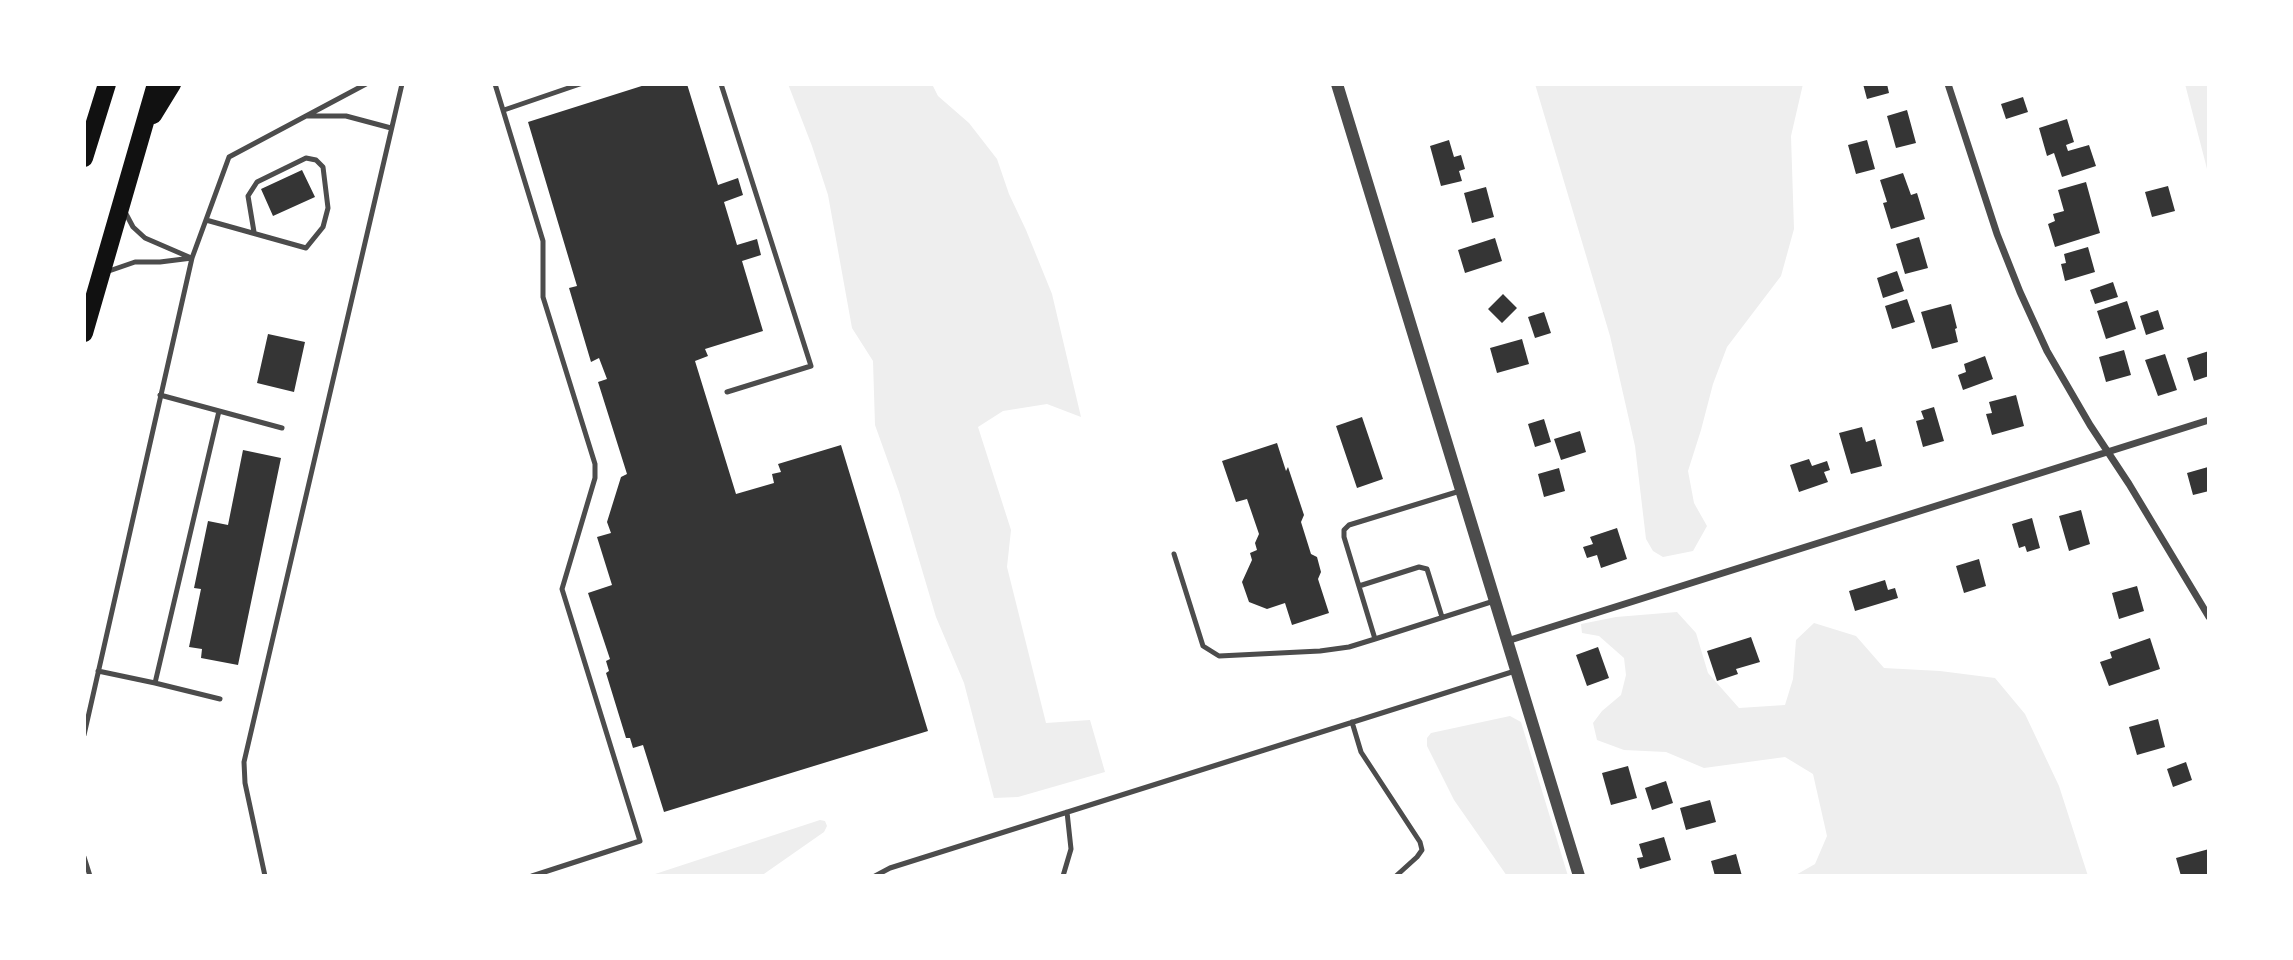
<!DOCTYPE html>
<style>
body{margin:0}
#map{position:relative;width:2293px;height:960px;overflow:hidden;background:#fff;font-family:Signika,sans-serif}
canvas{display:block}
.frame{position:absolute;inset:0;border:86px solid #fff;pointer-events:none}
</style>
<div id="map">
<canvas width="2293" height="960"></canvas>
<div class="frame"></div>
</div>
<script>
const ctx = document.querySelector('canvas').getContext('2d');
ctx.lineJoin = 'round';
function fillPath(path, color) { ctx.fillStyle = color; ctx.fill(path, 'evenodd'); }
const poly = rows => new Path2D(rows.map(r => 'M' + r).join(''));
function stroke(path, color, width, dash) { ctx.strokeStyle = color; ctx.lineWidth = width; ctx.lineCap = dash ? 'butt' : 'round'; ctx.setLineDash(dash || []); ctx.stroke(path); }
fillPath(poly([
 [788,84,932,84,938,96,969,123,997,159,1009,194,1026,230,1052,294,1081,417,1047,404,1003,411,978,427,1011,530,1007,567,1046,723,1090,720,1105,772,1018,797,994,798,964,683,936,617,899,492,875,425,873,361,852,328,828,195,812,146],
 [1535,84,1803,84,1791,136,1794,229,1781,276,1727,347,1713,384,1701,430,1688,471,1694,503,1707,526,1693,551,1663,557,1653,551,1646,539,1635,446,1610,336],
 [2185,84,2209,84,2209,177,2205,161],
 [1677,612,1696,633,1708,673,1739,708,1785,705,1793,679,1796,640,1814,623,1856,636,1884,668,1940,671,1995,678,2025,714,2059,786,2088,876,1794,876,1815,864,1827,836,1813,774,1785,757,1704,768,1666,752,1624,750,1597,740,1593,723,1602,711,1621,695,1626,675,1624,658,1599,636,1582,633,1581,624,1616,617],
 [1510,716,1521,722,1568,876,1507,876,1454,800,1427,746,1427,738,1431,733],
 [820,820,825,821,827,826,824,832,761,876,649,876]
]), '#eee');
fillPath(poly([
 [648,84,687,84,718,185,738,178,743,195,724,202,737,245,757,239,761,255,742,261,763,331,705,349,708,356,695,361,736,494,774,483,772,474,781,472,778,464,841,445,928,731,664,812,643,745,633,748,630,738,626,738,606,673,609,671,606,661,610,659,588,593,612,585,597,537,611,533,607,522,621,477,627,474,598,382,607,379,599,358,591,362,569,288,577,286,528,122],
 [1863,84,1887,84,1889,93,1867,99],
 [2023,97,2028,112,2006,119,2001,104],
 [1907,110,1916,143,1896,148,1887,116],
 [2067,119,2074,142,2066,145,2068,151,2089,145,2096,166,2062,177,2054,153,2047,156,2039,128],
 [1449,140,1454,157,1461,155,1465,169,1459,171,1462,181,1441,186,1430,146],
 [1867,140,1875,169,1856,174,1848,145],
 [302,170,315,197,273,216,261,189],
 [1903,173,1911,195,1917,193,1925,219,1891,229,1883,203,1887,202,1880,180],
 [2086,182,2100,233,2055,247,2048,224,2055,221,2053,214,2064,211,2058,190],
 [2168,186,2175,211,2152,217,2145,192],
 [1486,187,1494,217,1472,223,1464,193],
 [1919,237,1928,268,1905,274,1896,244],
 [1495,238,1502,261,1465,273,1458,250],
 [2088,247,2095,272,2065,281,2061,264,2066,263,2064,254],
 [1897,271,1904,291,1883,298,1877,278],
 [2113,282,2118,297,2095,304,2090,290],
 [1503,294,1517,308,1502,323,1488,309],
 [1907,299,1915,322,1892,329,1885,306],
 [2127,301,2136,329,2106,339,2097,311],
 [1951,304,1957,328,1955,329,1958,342,1932,349,1921,312],
 [2158,310,2164,329,2146,335,2140,316],
 [1544,312,1551,333,1535,338,1528,317],
 [268,334,305,342,294,392,257,383],
 [1522,339,1529,364,1497,373,1490,348],
 [2124,350,2131,375,2106,382,2099,357],
 [2209,351,2209,376,2194,381,2187,358],
 [2165,354,2177,390,2158,396,2145,360],
 [1985,356,1993,379,1963,390,1958,375,1966,372,1964,364],
 [2016,395,2024,426,1992,435,1986,414,1992,413,1989,402],
 [1934,407,1944,441,1923,447,1916,421,1924,419,1921,411],
 [1362,417,1383,479,1357,488,1336,426],
 [1544,419,1551,442,1535,447,1528,424],
 [1862,427,1866,442,1875,439,1882,466,1851,474,1839,433],
 [1580,431,1586,452,1561,460,1554,439],
 [1277,443,1286,471,1288,467,1304,515,1301,522,1311,554,1317,557,1321,572,1318,579,1329,613,1292,625,1285,603,1267,609,1249,602,1242,582,1252,560,1250,553,1257,550,1255,543,1259,534,1247,499,1236,502,1222,461],
 [243,450,281,458,238,665,201,658,202,649,189,647,201,589,194,588,208,521,228,525],
 [1809,459,1812,466,1827,461,1830,470,1824,472,1828,482,1799,492,1790,465],
 [2208,467,2209,491,2193,495,2187,473],
 [1559,468,1565,491,1544,497,1538,474],
 [2081,510,2090,544,2069,551,2059,516],
 [2032,518,2040,548,2027,552,2025,546,2019,548,2012,524],
 [1617,528,1627,559,1601,568,1597,555,1587,558,1583,547,1593,544,1590,537],
 [1979,559,1986,586,1964,593,1956,566],
 [1885,580,1888,590,1895,588,1898,598,1855,611,1849,591],
 [2137,586,2144,611,2119,619,2112,593],
 [1751,637,1760,662,1736,669,1738,674,1717,681,1707,651],
 [2150,638,2160,669,2109,686,2100,662,2112,658,2110,652],
 [1598,647,1609,678,1587,686,1576,655],
 [2158,719,2165,747,2137,755,2129,727],
 [2186,762,2192,780,2173,787,2167,769],
 [1628,766,1637,798,1611,805,1602,773],
 [1666,781,1673,803,1652,810,1645,788],
 [1710,800,1716,822,1686,830,1680,808],
 [1664,837,1671,860,1640,869,1637,858,1643,857,1639,844],
 [2209,849,2209,876,2181,876,2176,858],
 [1736,854,1742,876,1715,876,1711,861]
]), '#353535');
stroke(poly([
 [495,84,543,241,543,297,595,464,595,478,562,589,640,841,532,876],
 [721,84,811,366,727,392],
 [504,110,580,84],
 [308,116,346,116,391,128],
 [125,212,133,227,145,238,189,257],
 [206,220,306,248,323,227,328,208,323,167,316,160,306,158,257,182,248,196,254,232],
 [106,272,135,262,160,262,192,258],
 [160,395,282,428],
 [1460,491,1349,525,1344,530,1344,537,1375,639,1494,601],
 [1174,554,1203,646,1219,656,1320,651,1349,647,1375,639],
 [1359,586,1419,567,1427,569,1442,617],
 [98,671,155,683,219,411],
 [155,683,220,699],
 [1352,722,1361,752,1420,842,1422,850,1417,857,1396,876],
 [84,735,192,258,229,157,366,84],
 [84,857,90,876],
 [265,876,245,783,244,762,402,84],
 [875,876,890,868,1515,671],
 [1063,876,1071,849,1067,812]
]), '#4c4c4c', 5);
stroke(poly([
 [1948,84,1997,234,2020,292,2047,351,2090,425,2129,484,2209,617],
 [1507,641,2209,420]
]), '#4c4c4c', 7);
stroke(poly([
 [1337,84,1579,876]
]), '#4c4c4c', 12);
stroke(poly([
 [153,115,172,84],
 [84,158,107,84],
 [84,333,156,84]
]), '#111', 18);
</script>
